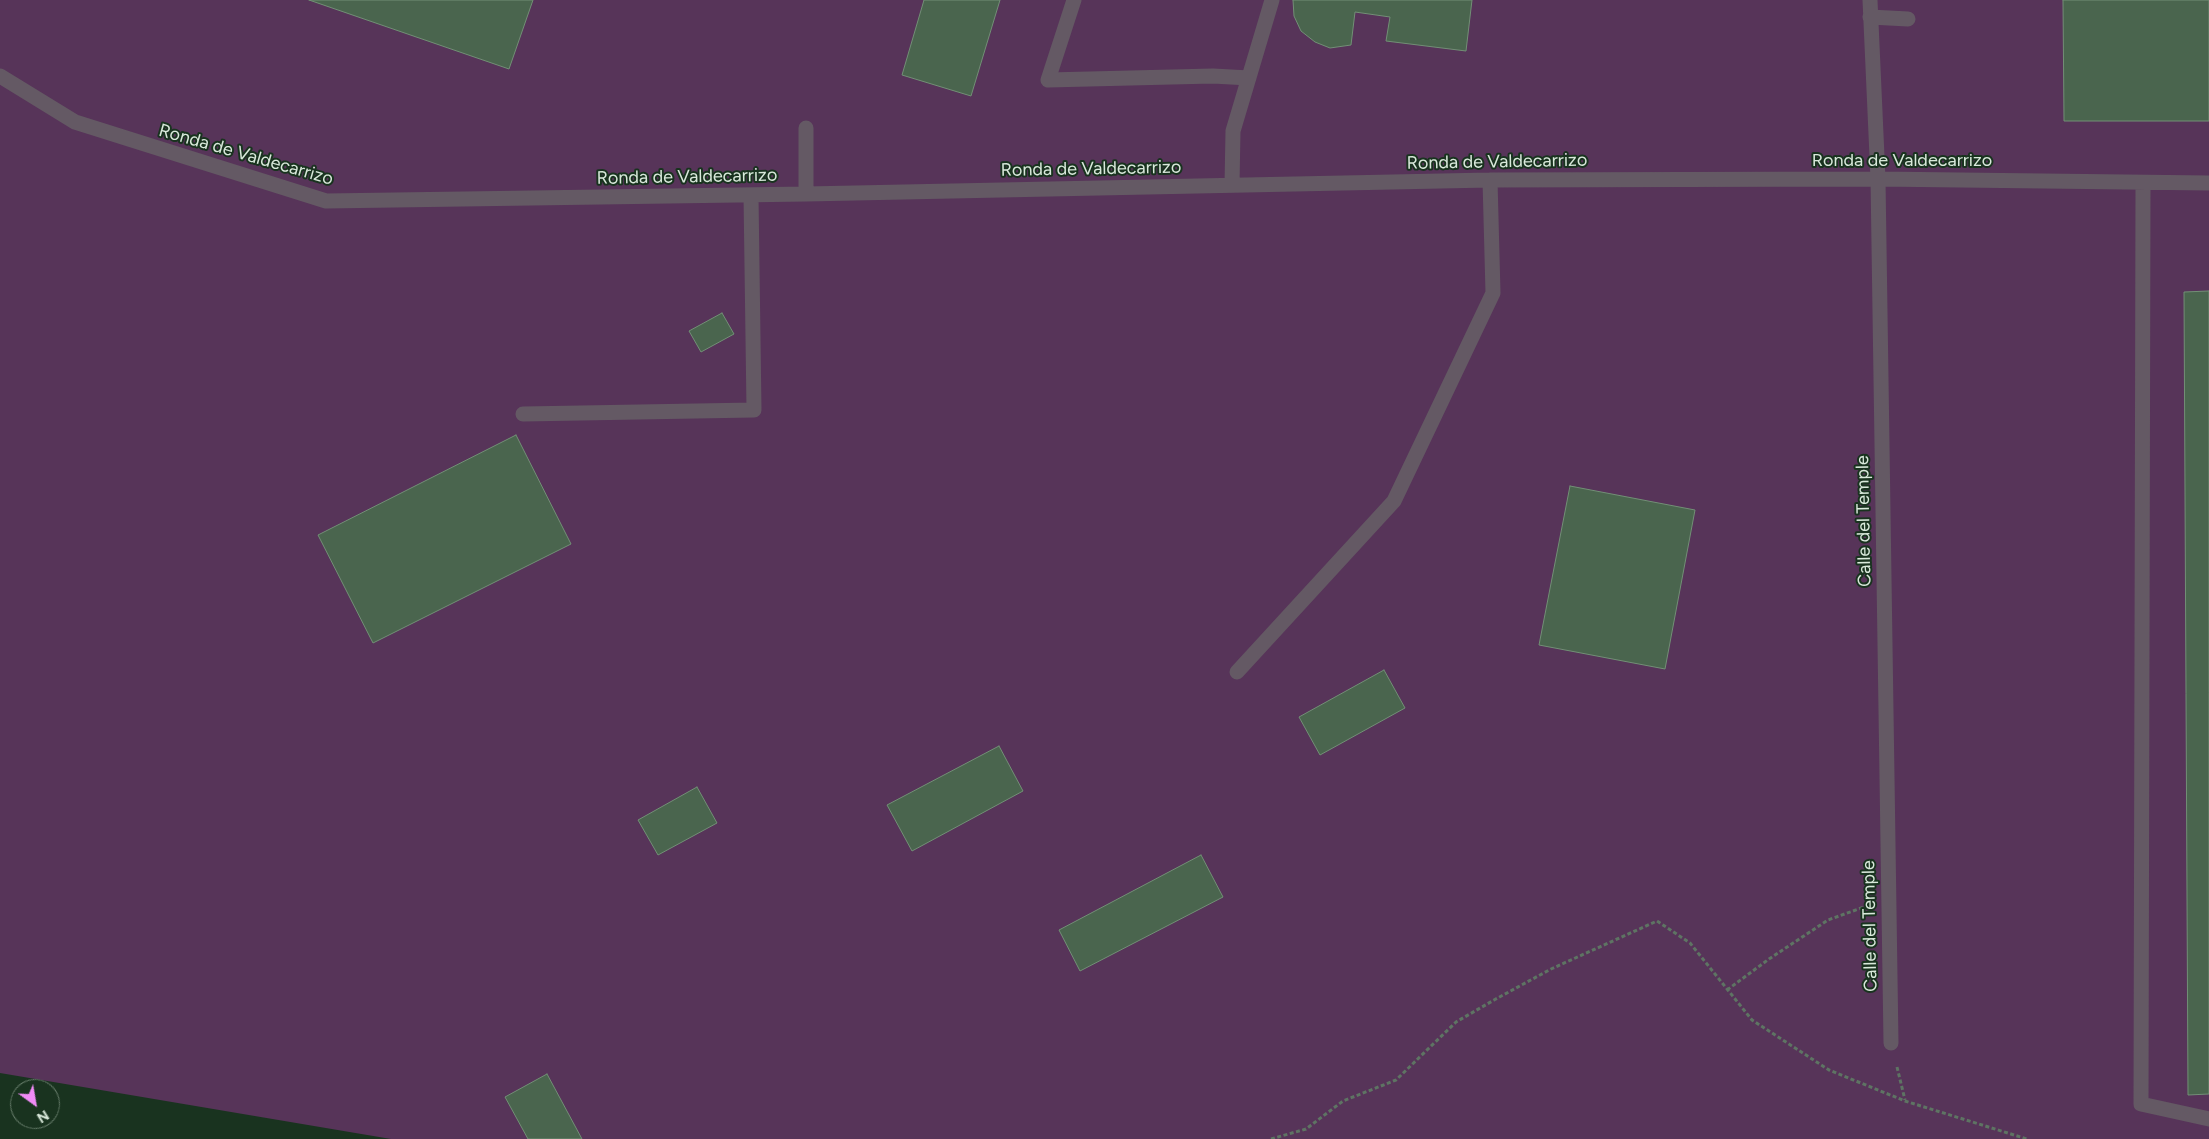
<!DOCTYPE html>
<style>
body{margin:0}
#map{position:relative;width:2209px;height:1139px;overflow:hidden;background:#19331f;font-family:Figtree,sans-serif}
canvas{display:block}
.north{position:absolute;left:10px;top:1079px;width:50px;height:50px;box-sizing:border-box;background:#19331f;border:1px solid #667c6a;border-radius:50%;rotate:148deg;font-size:14px;font-weight:700;line-height:20px;text-align:center;color:#d9e9db}
.north::after{content:'';display:block;margin:auto;width:18px;height:22px;background:#f08bf6;clip-path:polygon(50% 0,100% 100%,50% 72%,0 100%)}
</style>
<div id="map">
<canvas width="2209" height="1139"></canvas>
<div class="north">N</div>
</div>
<script>
const ctx = document.querySelector('canvas').getContext('2d');
ctx.lineJoin = 'round';
function fillPath(path, color) { ctx.fillStyle = color; ctx.fill(path, 'evenodd'); }
const poly = rows => new Path2D(rows.map(r => 'M' + r).join(''));
function stroke(path, color, width, dash) { ctx.strokeStyle = color; ctx.lineWidth = width; ctx.lineCap = dash ? 'butt' : 'round'; ctx.setLineDash(dash || []); ctx.stroke(path); }
function write(font, color, halo, rows, align = 'center') {
  ctx.font = font + ' Figtree,sans-serif'; ctx.lineWidth = 4; ctx.setLineDash([]); ctx.textBaseline = 'middle'; ctx.strokeStyle = halo; ctx.fillStyle = color; for (const [text, x, y, turn = 0] of rows) {
    ctx.save(); ctx.translate(x, y); ctx.rotate((+turn || 0) * Math.PI / 180); ctx.textAlign = isNaN(turn) ? turn : align; if (halo) ctx.strokeText(text, 0, 0); ctx.fillText(text, 0, 0); ctx.restore();
  }
}
fillPath(poly([
 [0,0,2209,0,2209,1139,391,1139,0,1073]
]), '#573459');
const building = poly([
 [309,0,533,0,509,69,309,0],
 [924,0,1000,0,971,96,902,75,924,0],
 [1293,0,1472,0,1466,51,1386,41,1390,17,1355,12,1351,45,1330,48,1315,42,1301,31,1294,16,1293,0],
 [2063,0,2209,0,2209,121,2064,121,2063,0],
 [2209,291,2209,1094,2188,1095,2184,292,2209,291],
 [722,313,734,334,701,352,689,331,722,313],
 [516,435,571,544,373,643,318,535,516,435],
 [1570,486,1695,510,1665,669,1539,645,1570,486],
 [1384,670,1405,708,1320,755,1299,717,1384,670],
 [999,746,1023,791,912,851,887,805,999,746],
 [697,787,717,823,658,855,638,820,697,787],
 [1201,855,1223,897,1080,971,1059,930,1201,855],
 [547,1074,582,1139,528,1139,505,1097,547,1074]
]);
fillPath(building, '#4a654e');
stroke(building, '#728f76', 1);
stroke(poly([
 [1727,990,1769,959,1828,920,1864,907],
 [1897,1067,1905,1100],
 [1271,1139,1306,1129,1343,1101,1396,1080,1456,1022,1494,1000,1551,969,1657,921,1690,943,1752,1020,1829,1070,1905,1101,2027,1139]
]), '#5e7463', 3, [4, 2.5]);
stroke(poly([
 [1074,0,1048,80,1213,76,1249,78],
 [1870,0,1878,179,1891,1043],
 [1870,17,1908,19],
 [0,76,75,122,326,201,806,194,1490,180,1878,179,2209,183],
 [2143,183,2141,1104,2209,1119],
 [1232,185,1233,131,1272,0],
 [806,194,806,128],
 [523,414,754,410,751,195],
 [1237,672,1394,501,1493,293,1490,180]
]), '#645964', 15);
write('18px', '#d9e9db', '#19331f', [
 ["Ronda de Valdecarrizo",246,155,16],
 ["Ronda de Valdecarrizo",1902,161],
 ["Ronda de Valdecarrizo",1497,162,-1],
 ["Ronda de Valdecarrizo",1091,169,-1],
 ["Ronda de Valdecarrizo",687,177,-1],
 ["Calle del Temple",1864,521,-91],
 ["Calle del Temple",1870,926,-91]
]);
</script>
